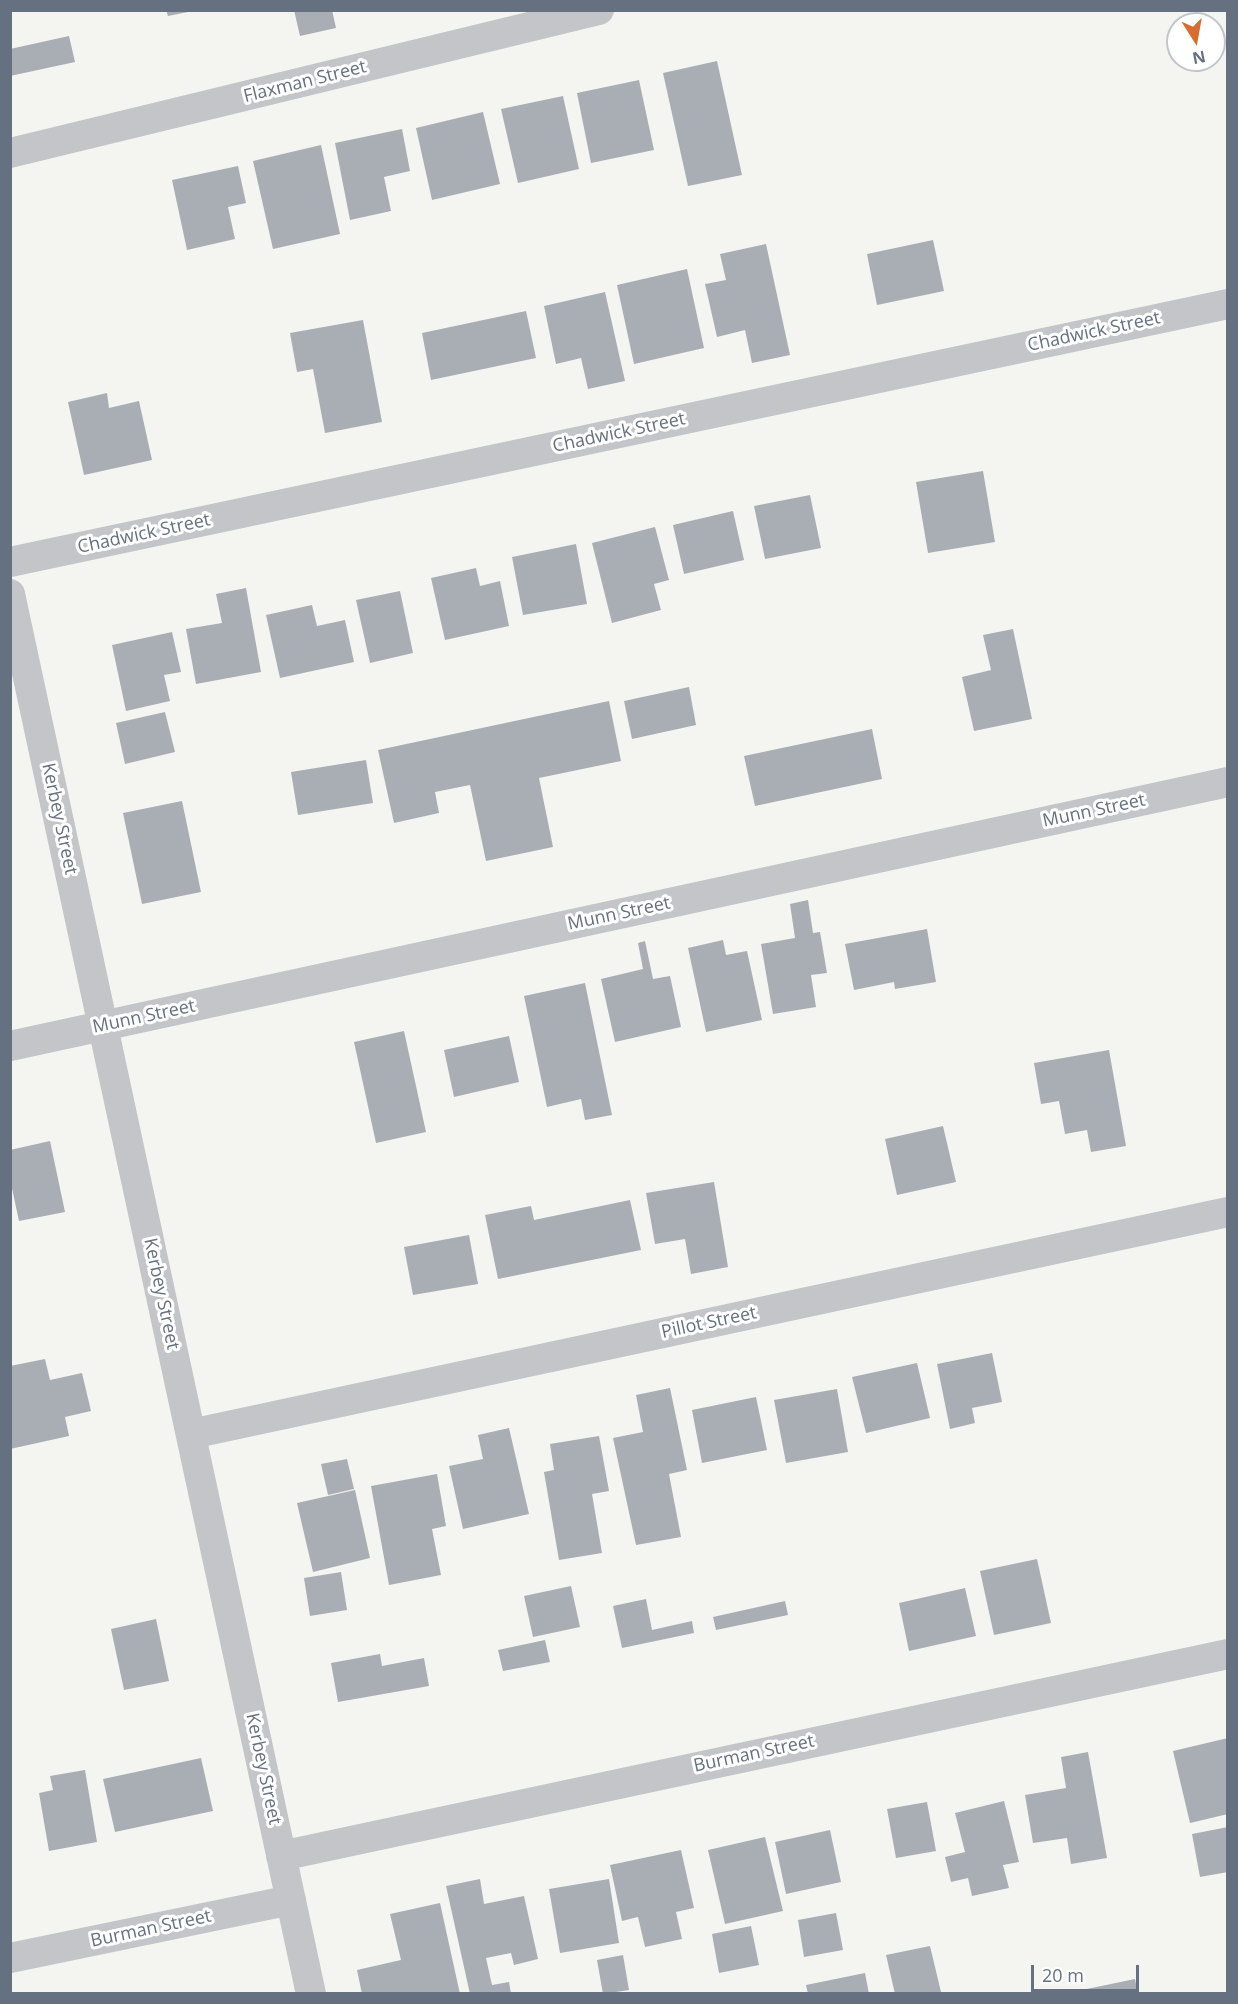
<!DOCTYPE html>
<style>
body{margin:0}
#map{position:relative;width:1238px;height:2004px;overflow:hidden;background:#f4f5f1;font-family:"Open Sans",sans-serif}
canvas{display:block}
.frame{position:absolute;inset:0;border:12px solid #657180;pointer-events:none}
.north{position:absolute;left:1166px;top:12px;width:60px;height:60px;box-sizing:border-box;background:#fff;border:2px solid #c1c6cc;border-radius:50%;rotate:169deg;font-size:16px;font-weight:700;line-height:24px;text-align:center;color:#657180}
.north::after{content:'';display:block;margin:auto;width:21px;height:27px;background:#d76d2f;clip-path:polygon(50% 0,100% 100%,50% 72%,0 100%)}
.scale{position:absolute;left:1031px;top:1965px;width:108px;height:27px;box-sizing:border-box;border:3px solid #657180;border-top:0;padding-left:8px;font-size:18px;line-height:21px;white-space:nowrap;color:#657180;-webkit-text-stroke:4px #fff;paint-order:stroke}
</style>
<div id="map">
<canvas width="1238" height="2004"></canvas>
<div class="frame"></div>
<div class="north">N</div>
<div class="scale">20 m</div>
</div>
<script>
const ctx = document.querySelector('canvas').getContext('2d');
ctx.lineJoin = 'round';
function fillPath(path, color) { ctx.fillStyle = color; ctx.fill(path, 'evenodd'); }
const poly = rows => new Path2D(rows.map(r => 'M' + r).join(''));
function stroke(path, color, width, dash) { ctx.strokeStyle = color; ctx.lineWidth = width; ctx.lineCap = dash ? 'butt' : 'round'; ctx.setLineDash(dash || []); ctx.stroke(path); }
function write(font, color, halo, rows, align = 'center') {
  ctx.font = font + ' "Open Sans",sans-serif'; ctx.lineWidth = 6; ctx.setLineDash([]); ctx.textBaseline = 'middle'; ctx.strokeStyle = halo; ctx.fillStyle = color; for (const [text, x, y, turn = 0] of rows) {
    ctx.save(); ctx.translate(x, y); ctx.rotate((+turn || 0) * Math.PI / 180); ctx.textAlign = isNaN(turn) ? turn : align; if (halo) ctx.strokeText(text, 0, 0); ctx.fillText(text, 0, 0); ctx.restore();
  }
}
fillPath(poly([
 [166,10,188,10,188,12,168,16],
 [294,10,332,10,336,28,300,36],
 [69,36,75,62,10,76,10,49],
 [717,61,742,175,688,186,663,73],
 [639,80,654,150,591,163,577,93],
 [563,96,579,169,518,183,501,109],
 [483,112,500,184,432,200,416,128],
 [402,129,410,171,384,177,391,211,350,220,335,143],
 [321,145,340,234,273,249,253,161],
 [238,166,246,203,228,207,235,239,187,250,172,180],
 [933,240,944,291,877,305,867,254],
 [766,244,790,355,752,363,745,330,717,337,705,284,726,280,720,254],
 [687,269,704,348,634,364,617,285],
 [605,292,625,381,588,389,581,358,556,364,544,306],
 [526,311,536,358,431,380,422,333],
 [363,320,382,422,325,433,313,369,297,372,290,333],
 [107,393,109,408,139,401,152,460,84,475,68,402],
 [983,471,995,542,928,553,916,482],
 [810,495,821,548,765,559,754,506],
 [733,511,744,560,684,574,673,525],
 [655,527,669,580,654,584,661,610,612,623,592,543],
 [576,544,587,604,523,615,512,557],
 [476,568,480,586,500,581,509,626,445,640,431,578],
 [246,588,261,672,196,684,186,629,222,623,216,594],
 [400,591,413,653,370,663,356,600],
 [312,605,317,626,345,620,354,662,280,678,266,615],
 [1013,629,1032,719,974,731,962,677,991,670,983,635],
 [172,632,181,672,164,675,170,701,126,711,112,645],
 [689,687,696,725,632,739,624,701],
 [609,701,621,761,539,778,553,847,486,861,470,785,435,792,439,813,394,823,378,750],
 [165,712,175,752,125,764,116,723],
 [872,729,882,779,755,806,744,756],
 [366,760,373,803,298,815,291,772],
 [182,801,201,892,142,904,123,813],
 [808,900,813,933,820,932,827,973,811,975,816,1007,773,1014,761,944,795,938,790,904],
 [927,929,936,982,895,989,894,982,854,990,845,944],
 [723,940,726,955,747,951,762,1020,706,1032,688,948],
 [645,941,653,979,670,976,681,1027,615,1042,601,979,643,969,638,943],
 [585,983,612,1115,585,1120,581,1099,547,1107,524,996],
 [404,1031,426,1132,376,1143,354,1042],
 [509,1036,519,1082,454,1097,444,1050],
 [1109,1050,1126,1146,1091,1152,1087,1130,1065,1134,1059,1101,1041,1104,1034,1063],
 [943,1126,956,1182,897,1195,885,1139],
 [50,1141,65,1212,19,1221,10,1179,10,1150],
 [714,1182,728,1267,691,1274,685,1239,655,1244,646,1193],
 [630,1200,641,1250,498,1279,485,1215,531,1206,534,1220],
 [469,1235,478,1284,413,1295,404,1247],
 [992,1353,1002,1402,972,1408,975,1423,950,1429,937,1364],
 [45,1359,50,1380,82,1373,91,1411,65,1417,69,1436,10,1449,10,1366],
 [917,1363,930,1418,866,1433,852,1377],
 [670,1388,687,1470,669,1474,681,1537,636,1545,613,1438,643,1432,636,1395],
 [837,1389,848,1452,786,1463,774,1400],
 [756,1397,767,1450,702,1463,692,1410],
 [509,1428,529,1514,463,1529,449,1466,483,1459,478,1435],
 [599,1436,609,1491,592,1494,602,1553,559,1560,544,1472,554,1470,550,1444],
 [347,1459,354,1489,328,1495,321,1464],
 [437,1474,446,1526,432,1529,441,1575,389,1585,371,1486],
 [355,1490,370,1558,313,1572,297,1503],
 [1037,1559,1051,1623,994,1635,980,1571],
 [341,1572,347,1610,310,1616,304,1578],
 [571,1586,580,1627,533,1637,524,1596],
 [965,1588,976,1636,909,1651,899,1603],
 [646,1599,652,1630,692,1621,694,1633,622,1648,613,1606],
 [785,1601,788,1615,716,1630,713,1617],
 [156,1619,169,1681,124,1690,111,1629],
 [545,1640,550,1662,503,1671,498,1650],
 [380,1654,382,1666,424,1658,429,1686,338,1702,331,1663],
 [1228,1738,1228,1814,1190,1823,1173,1751],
 [1088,1752,1107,1858,1071,1864,1067,1838,1033,1843,1025,1795,1066,1788,1061,1757],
 [201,1758,213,1811,115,1832,103,1779],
 [85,1770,97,1842,49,1851,39,1793,53,1790,50,1776],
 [1004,1801,1019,1862,1003,1865,1009,1888,972,1896,968,1878,951,1882,945,1857,965,1852,955,1813],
 [927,1802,936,1851,896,1858,887,1809],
 [1228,1827,1228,1872,1200,1877,1192,1834],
 [830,1830,841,1882,786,1894,775,1842],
 [765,1837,783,1911,725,1924,708,1850],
 [681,1850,694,1908,676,1912,682,1939,645,1947,638,1917,622,1921,610,1865],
 [480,1879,484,1904,524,1896,538,1959,514,1965,511,1953,486,1958,492,1985,509,1982,511,1994,470,1994,446,1886],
 [609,1879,619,1943,560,1953,549,1889],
 [440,1903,460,1994,362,1994,357,1970,401,1960,390,1914],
 [836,1913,843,1950,804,1957,798,1920],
 [751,1926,759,1965,719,1973,712,1934],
 [930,1946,941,1992,895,1994,886,1955],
 [623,1955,629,1990,603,1994,597,1960],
 [865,1973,869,1994,808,1994,806,1985],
 [1135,1979,1138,1994,1077,1994,1077,1991]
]), '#a9aeb5');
stroke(poly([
 [10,153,599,10],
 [10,562,1228,304],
 [10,594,311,1994],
 [10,1046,1228,782],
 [191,1434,1228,1212],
 [281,1856,1228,1654],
 [10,1958,291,1900]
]), '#c3c5c9', 30);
write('18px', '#657180', '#fff', [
 ["Flaxman Street",305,82,-14],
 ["Chadwick Street",1094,332,-12],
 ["Chadwick Street",619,433,-12],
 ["Chadwick Street",144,534,-12],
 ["Munn Street",1094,811,-12],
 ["Kerbey Street",59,819,78],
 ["Munn Street",619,914,-12],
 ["Munn Street",144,1017,-12],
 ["Kerbey Street",161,1294,78],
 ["Pillot Street",709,1323,-12],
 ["Burman Street",754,1754,-12],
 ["Kerbey Street",263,1769,78],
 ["Burman Street",151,1929,-12]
]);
</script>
